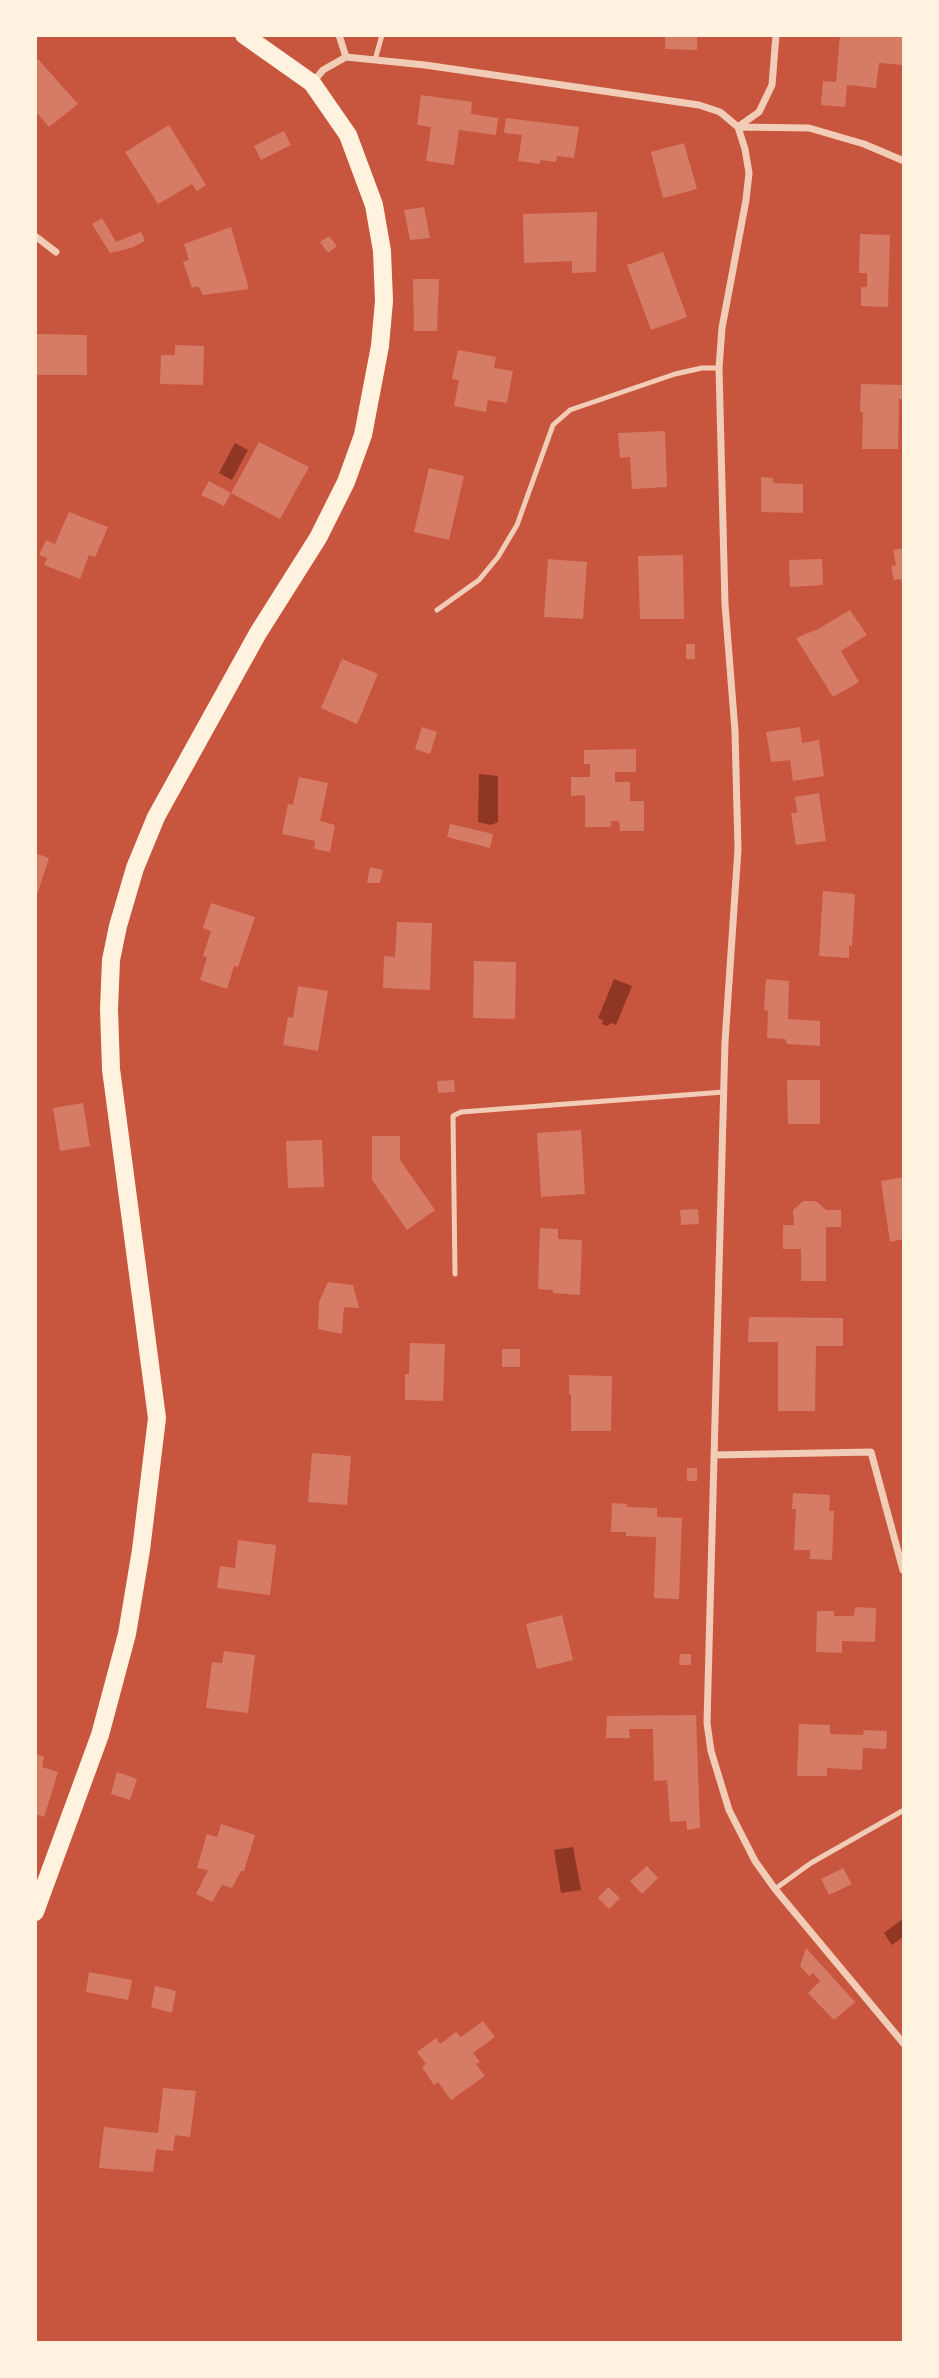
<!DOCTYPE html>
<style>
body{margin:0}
#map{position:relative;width:939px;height:2378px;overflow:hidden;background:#c8553d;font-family:"Libre Baskerville",serif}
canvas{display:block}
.frame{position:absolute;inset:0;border:37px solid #fff3e0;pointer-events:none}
</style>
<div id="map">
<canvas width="939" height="2378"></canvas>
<div class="frame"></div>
</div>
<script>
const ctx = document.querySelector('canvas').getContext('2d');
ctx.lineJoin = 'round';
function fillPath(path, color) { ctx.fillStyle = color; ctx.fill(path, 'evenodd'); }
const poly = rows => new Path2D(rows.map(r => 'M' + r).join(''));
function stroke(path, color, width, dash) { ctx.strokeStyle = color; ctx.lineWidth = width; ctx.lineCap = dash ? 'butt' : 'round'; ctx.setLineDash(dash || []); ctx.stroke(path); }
fillPath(poly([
 [235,443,248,450,232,480,219,473],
 [479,774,498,776,498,822,491,825,478,822],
 [614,979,632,986,616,1025,611,1023,607,1026,602,1024,603,1020,598,1018],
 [573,1847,581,1890,561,1893,554,1850],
 [904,1918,904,1936,892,1945,884,1933]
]), '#8f3625');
fillPath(poly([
 [665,35,697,35,697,50,665,49],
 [840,35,904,35,902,65,879,63,876,88,847,85,845,107,821,105,823,81,836,82],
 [38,59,78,104,49,127,35,111,35,87,37,85,35,82,35,62],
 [421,95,472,102,471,114,498,118,496,135,459,130,454,165,426,161,431,127,417,125],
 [506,118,579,127,574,158,557,156,556,162,540,160,540,164,518,161,522,135,504,133],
 [169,125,206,185,197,191,192,184,158,204,125,152],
 [284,131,291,145,261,160,254,146],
 [684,143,697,189,663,198,651,152],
 [424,207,430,238,410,240,404,210],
 [597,212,596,272,572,273,572,261,524,263,523,214],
 [102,218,116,242,141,232,145,241,131,248,110,253,92,224],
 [231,227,249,289,203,295,198,286,192,288,183,262,189,260,184,244],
 [860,234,890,235,888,307,861,306,861,287,867,287,867,273,859,273],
 [329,236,337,246,328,253,320,242],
 [663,252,687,317,651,330,627,265],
 [413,279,439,279,437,331,414,331],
 [35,334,87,335,87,375,35,375],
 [175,345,204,346,203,385,160,384,161,355,175,355],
 [458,350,496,357,494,368,513,371,507,403,488,400,486,412,454,406,459,380,452,379],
 [861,384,903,385,902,399,899,399,898,449,862,449,863,412,860,412],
 [665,431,667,487,632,489,630,457,620,458,618,433],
 [259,442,309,467,280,519,231,493],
 [429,468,464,476,449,540,414,532],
 [761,477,773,478,773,483,803,484,803,513,761,512],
 [209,481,231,493,224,506,201,495],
 [69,512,108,527,95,557,89,555,80,579,44,565,47,558,39,555,46,540,55,544],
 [904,548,904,587,903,587,901,579,894,580,891,566,896,565,893,550],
 [683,555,684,619,640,619,638,556],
 [548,559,587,562,583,619,544,617],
 [822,559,823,585,790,587,789,560],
 [850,610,867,635,841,651,859,682,833,697,796,638,818,629],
 [686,644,695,644,695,659,686,659],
 [342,659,378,674,357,724,321,708],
 [422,727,437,732,430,754,415,749],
 [800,727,802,743,819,740,824,776,793,781,790,760,771,762,766,732],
 [636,749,636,772,615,772,615,782,630,782,630,801,644,801,644,831,620,831,619,821,611,821,611,827,585,827,585,795,571,796,571,777,590,777,590,764,584,764,584,750],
 [299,777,328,783,320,821,335,825,330,852,314,849,315,841,282,834,288,804,293,805],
 [819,793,826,841,796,845,791,813,797,813,795,797],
 [450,824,493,834,490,848,447,837],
 [35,853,49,858,36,898,35,898],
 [370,867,383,870,380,883,367,883],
 [823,891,855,894,852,946,849,945,849,958,819,956],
 [211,903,255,917,238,967,234,966,227,989,200,980,207,957,203,956,211,931,203,928],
 [397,922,432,923,430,990,383,988,384,956,395,957],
 [474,961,516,962,515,1019,473,1018],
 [766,979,789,981,788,1019,820,1021,820,1046,787,1044,785,1039,767,1038,768,1011,764,1010],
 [298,986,328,991,318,1051,283,1045,288,1017,293,1018],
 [454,1080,455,1092,438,1093,437,1081],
 [787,1080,820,1080,820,1124,788,1124],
 [83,1103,90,1146,60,1151,53,1108],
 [581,1130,585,1194,541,1197,537,1133],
 [372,1136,400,1136,400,1160,435,1210,407,1230,372,1180],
 [322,1140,324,1187,288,1188,286,1141],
 [904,1177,904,1239,890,1242,881,1181],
 [803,1201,816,1201,826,1210,841,1210,841,1227,826,1227,826,1281,801,1281,801,1249,783,1249,783,1225,794,1225,793,1210],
 [698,1209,699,1224,681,1225,680,1210],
 [540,1228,558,1229,558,1239,582,1240,580,1295,553,1293,553,1290,538,1289],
 [328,1282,353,1285,359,1308,344,1307,342,1334,318,1329,319,1302],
 [749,1317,843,1318,843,1346,816,1346,815,1411,778,1411,778,1342,748,1342],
 [410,1343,445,1344,443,1401,405,1400,405,1374,409,1374],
 [502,1349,520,1349,520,1367,502,1367],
 [569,1375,612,1376,611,1431,571,1431,571,1394,569,1394],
 [312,1453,351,1456,347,1505,308,1502],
 [687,1468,697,1468,697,1481,687,1481],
 [793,1493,830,1495,829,1511,834,1511,832,1560,810,1559,810,1550,794,1550,796,1509,792,1509],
 [612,1503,627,1504,627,1507,657,1508,657,1517,682,1518,679,1599,654,1598,656,1537,626,1536,626,1532,611,1532],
 [238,1540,276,1545,270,1595,217,1588,220,1566,235,1568],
 [855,1607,876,1608,875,1642,842,1641,842,1653,816,1652,817,1611,834,1611,834,1616,854,1616],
 [562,1615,573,1660,537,1669,526,1624],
 [224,1651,255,1655,248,1713,206,1708,212,1662,222,1663],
 [680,1654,691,1654,691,1665,679,1665],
 [696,1715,700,1828,687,1830,686,1821,670,1822,667,1780,654,1781,653,1729,629,1729,630,1738,606,1738,607,1716],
 [799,1724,830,1725,830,1734,863,1735,864,1730,887,1731,886,1749,863,1748,862,1770,827,1768,827,1776,797,1776],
 [35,1754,44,1757,42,1767,58,1772,44,1817,35,1814],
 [117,1772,137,1779,130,1800,111,1794],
 [221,1824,255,1835,244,1871,241,1871,232,1888,222,1885,212,1902,196,1894,208,1870,197,1868,207,1834,217,1837],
 [647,1866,658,1878,642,1894,630,1881],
 [843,1868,852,1884,829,1895,821,1879],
 [608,1887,620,1898,609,1909,598,1898],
 [806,1948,855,2002,834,2020,808,1993,820,1981,813,1973,809,1976,800,1966],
 [89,1972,132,1980,128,2000,86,1992],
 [155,1986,176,1991,172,2013,151,2007],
 [483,2021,495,2037,473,2053,480,2062,476,2064,485,2076,451,2100,438,2082,434,2085,422,2067,426,2064,417,2052,436,2038,440,2044,456,2032,461,2037],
 [163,2088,196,2091,190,2137,175,2135,173,2151,156,2149,153,2172,99,2168,104,2127,158,2133]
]), '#d67c66');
stroke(poly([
 [375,60,382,35],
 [437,610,479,580,498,557,517,525,553,425,570,410,675,374,702,368,719,368],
 [455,1274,453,1116,461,1112,724,1092],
 [775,1889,811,1863,904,1810]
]), '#f1ccb7', 5);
stroke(poly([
 [339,35,346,57],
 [313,82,323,70,346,57,425,65,699,105,720,112,738,127,745,149,749,173,746,200,722,328,719,368,725,604,735,731,738,849,725,1042,707,1723,711,1751,729,1810,755,1861,775,1889,904,2044],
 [739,126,759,112,772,85,776,35],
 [738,127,809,128,864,144,904,161],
 [35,236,56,252],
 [714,1455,871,1452,903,1570]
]), '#f1ccb7', 7);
stroke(poly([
 [35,1912,100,1735,127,1634,141,1550,157,1418,111,1069,109,1009,111,960,118,926,135,868,156,817,258,633,318,538,346,482,363,435,380,346,384,301,382,251,374,205,348,135,312,83,244,35]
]), '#fff3e0', 18);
</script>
